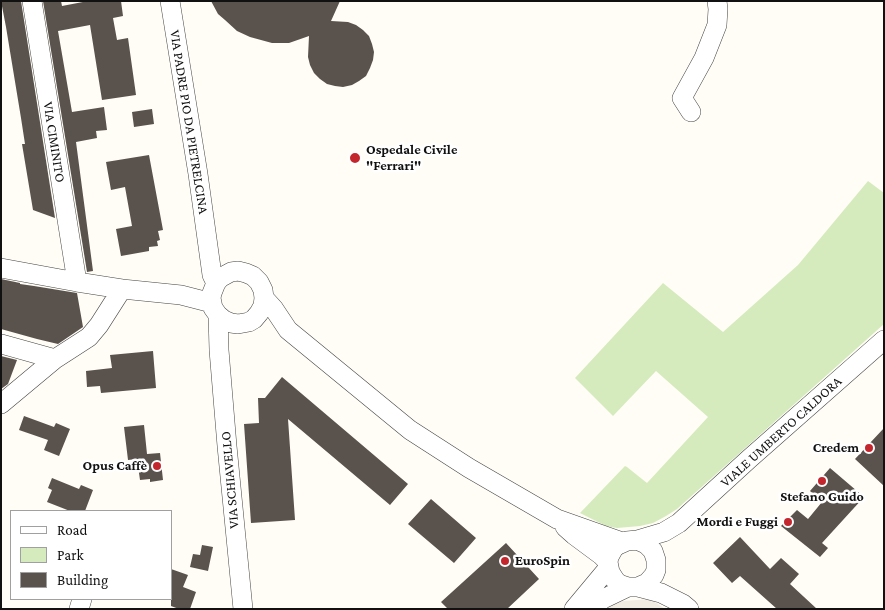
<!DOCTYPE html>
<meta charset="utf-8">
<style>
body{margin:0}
#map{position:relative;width:885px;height:610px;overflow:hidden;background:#fffdf5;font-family:"Crimson Pro",serif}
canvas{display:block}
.frame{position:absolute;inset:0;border:2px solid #111;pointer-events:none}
.legend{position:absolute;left:10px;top:510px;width:162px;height:90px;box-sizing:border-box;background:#fff;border:1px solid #a0a0a0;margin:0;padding:6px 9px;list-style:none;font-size:15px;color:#111}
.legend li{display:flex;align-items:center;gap:10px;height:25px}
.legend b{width:25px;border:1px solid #a0a0a0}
</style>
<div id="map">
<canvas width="885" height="610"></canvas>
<div class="frame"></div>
<ul class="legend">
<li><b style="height:6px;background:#fff"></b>Road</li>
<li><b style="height:14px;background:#d5ebbd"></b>Park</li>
<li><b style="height:14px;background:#5a524d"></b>Building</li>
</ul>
</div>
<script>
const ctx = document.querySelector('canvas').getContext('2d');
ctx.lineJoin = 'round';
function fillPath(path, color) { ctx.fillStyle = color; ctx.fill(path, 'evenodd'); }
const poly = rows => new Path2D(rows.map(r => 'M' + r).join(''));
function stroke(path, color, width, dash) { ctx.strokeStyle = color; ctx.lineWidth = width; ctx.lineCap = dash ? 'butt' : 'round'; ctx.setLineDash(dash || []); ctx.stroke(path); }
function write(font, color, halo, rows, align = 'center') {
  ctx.font = font + ' "Crimson Pro",serif'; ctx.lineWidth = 5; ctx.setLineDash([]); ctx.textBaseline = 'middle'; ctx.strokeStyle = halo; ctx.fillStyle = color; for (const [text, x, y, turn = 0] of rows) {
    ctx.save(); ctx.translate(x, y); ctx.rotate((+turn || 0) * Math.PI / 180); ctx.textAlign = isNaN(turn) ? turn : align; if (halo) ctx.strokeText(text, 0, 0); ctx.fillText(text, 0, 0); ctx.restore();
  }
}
fillPath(poly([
 [868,181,884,193,884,324,677,509,666,516,653,523,640,526,617,528,606,526,580,513,625,466,627,467,647,483,708,417,656,371,613,416,575,378,663,283,723,332,798,265]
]), '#d5ebbd');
fillPath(poly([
 [651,599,665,609,607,609,614,604,623,601]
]), '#f1ede2');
fillPath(poly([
 [1,1,21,1,55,218,33,210,22,144,25,144,21,118,6,27],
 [43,1,61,1,62,6,88,1,121,1,123,16,113,18,117,40,128,38,136,95,102,100,90,25,58,31,72,112,104,107,107,130,96,131,97,138,76,142,93,271,87,272],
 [211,1,340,1,331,21,348,22,356,25,363,30,369,36,372,44,374,52,373,60,370,68,366,76,359,81,352,85,343,87,335,86,327,84,320,79,314,73,310,65,308,57,309,36,289,43,272,43,250,37,237,31,225,20,218,14],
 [152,109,154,124,134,127,132,112],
 [149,155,163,230,158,231,160,240,157,241,158,246,149,247,149,251,121,256,116,229,132,226,125,187,111,190,106,162],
 [1,279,20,283,20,284,34,286,77,293,83,327,58,344,37,339,1,329],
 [153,351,156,388,101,393,100,386,87,387,86,371,112,368,110,355],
 [1,356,17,360,8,384,1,389],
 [282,377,408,484,390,505,288,419,295,520,251,523,244,424,259,423,258,398,265,398],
 [24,416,54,427,56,423,70,429,59,456,44,450,48,440,19,430],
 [144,425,147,454,160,453,163,480,150,482,150,479,140,480,137,459,128,460,124,427],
 [884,428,884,486,855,459],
 [830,468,864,497,822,543,828,548,820,557,781,526,797,510,808,519,822,502,810,491],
 [52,478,79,489,81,485,93,490,85,511,70,511,47,502,52,490,48,488],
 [431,499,476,538,454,563,408,524],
 [740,537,770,569,781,558,799,574,790,584,817,609,777,609,740,576,732,583,713,563],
 [506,543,539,579,507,609,448,609,441,602],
 [202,545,213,547,208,571,190,567,193,554,200,555],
 [171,569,188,575,183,587,196,592,190,609,179,609,171,606]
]), '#5a524d');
const minor = poly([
 [32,1,77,282],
 [170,1,198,174,212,275,216,283,212,293,211,298,213,308,218,315,224,320,231,323,238,324,249,322,254,319,259,313,263,306,264,298,263,290,259,282,253,276,246,273,238,271,231,272,220,278,216,283],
 [691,112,682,98,704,58,717,25,718,9,717,1],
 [1,268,77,282,122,289,181,295,212,303],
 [264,298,274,309,288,330,410,430,469,468,557,519,622,542],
 [218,315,219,350,227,446,243,609],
 [1,344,55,359],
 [1,404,55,359,89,337,99,325,122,289],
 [565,527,574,535,601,555,608,562],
 [637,540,646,544,653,551,656,560,656,570,654,575,647,583,638,587,628,587,619,584,615,580,610,572,608,562,609,557,614,548,618,545,627,541,637,540,664,532,679,523,749,459,884,340],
 [638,587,661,593,683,604,689,609],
 [79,609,82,599],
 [574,609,609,567],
 [588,609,603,599,628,587]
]);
stroke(minor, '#444', 20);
stroke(minor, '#fff', 19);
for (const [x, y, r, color] of [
 [355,158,6,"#c4262e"],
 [869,448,5,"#c4262e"],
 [157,466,5,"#c4262e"],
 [822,481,5,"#c4262e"],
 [788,522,5,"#c4262e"],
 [505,561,5,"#c4262e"]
]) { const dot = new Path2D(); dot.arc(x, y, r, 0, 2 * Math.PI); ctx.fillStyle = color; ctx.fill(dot); stroke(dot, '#fff', 2); }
write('14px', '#111', '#fff', [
 ["VIA PADRE PIO DA PIETRELCINA",189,122,81],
 ["VIA CIMINITO",54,142,81],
 ["VIALE UMBERTO CALDORA",781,432,-42],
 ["VIA SCHIAVELLO",230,480,-95]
]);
write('bold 14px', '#111', '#fff', [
 ["Ospedale Civile",366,150,"left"],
 ["\"Ferrari\"",366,166,"left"],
 ["Credem",859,448],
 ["Opus Caffè",147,466],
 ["Stefano Guido",822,497,"center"],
 ["Mordi e Fuggi",778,522],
 ["EuroSpin",515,561,"left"]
], 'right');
</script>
